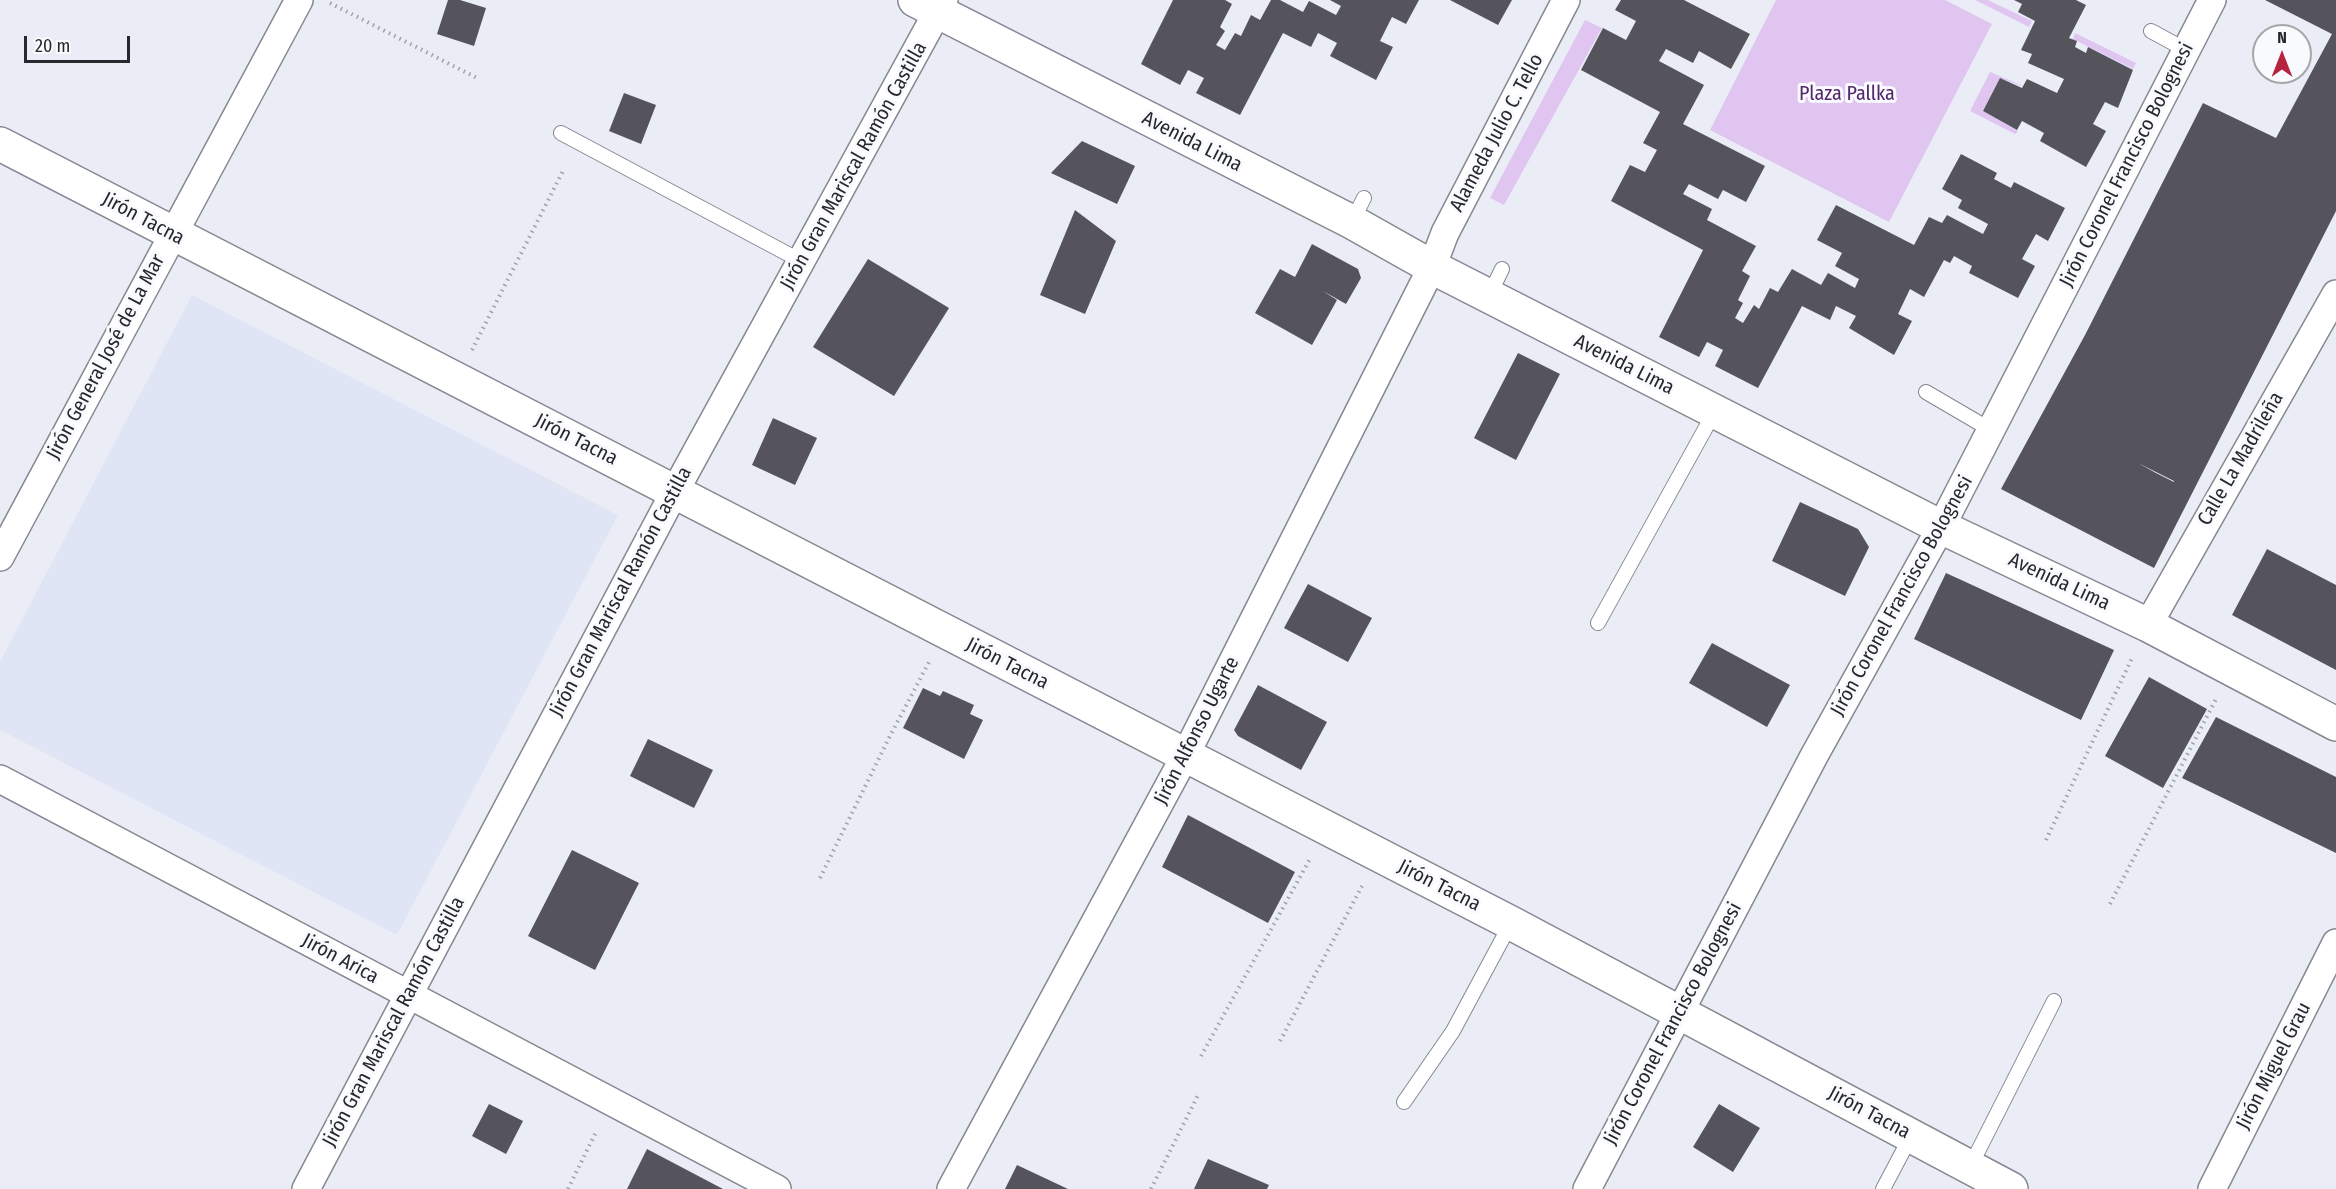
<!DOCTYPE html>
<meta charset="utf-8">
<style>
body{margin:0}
#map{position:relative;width:2336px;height:1189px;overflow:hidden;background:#eaedf6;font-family:"Fira Sans Condensed",sans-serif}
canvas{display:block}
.north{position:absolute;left:2252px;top:24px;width:60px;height:60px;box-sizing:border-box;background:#f9fafe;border:2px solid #a5a6aa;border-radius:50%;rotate:0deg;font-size:16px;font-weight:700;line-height:24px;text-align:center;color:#26282b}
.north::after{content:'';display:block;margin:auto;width:21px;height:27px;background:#b62442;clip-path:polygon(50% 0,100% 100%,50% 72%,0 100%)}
.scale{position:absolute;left:24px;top:36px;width:106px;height:27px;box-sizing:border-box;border:3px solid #26282b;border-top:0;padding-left:8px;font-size:18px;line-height:21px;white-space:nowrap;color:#26282b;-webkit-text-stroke:4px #f9fafe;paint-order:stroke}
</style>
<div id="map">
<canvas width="2336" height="1189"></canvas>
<div class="north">N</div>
<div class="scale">20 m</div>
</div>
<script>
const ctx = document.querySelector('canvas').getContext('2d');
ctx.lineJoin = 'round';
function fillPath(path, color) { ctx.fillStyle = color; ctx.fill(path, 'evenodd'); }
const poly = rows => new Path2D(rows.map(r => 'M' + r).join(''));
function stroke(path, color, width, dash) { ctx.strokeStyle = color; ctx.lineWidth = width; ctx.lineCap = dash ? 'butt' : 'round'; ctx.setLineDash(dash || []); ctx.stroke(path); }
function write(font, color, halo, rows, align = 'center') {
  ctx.font = font + ' "Fira Sans Condensed",sans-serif'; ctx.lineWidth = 6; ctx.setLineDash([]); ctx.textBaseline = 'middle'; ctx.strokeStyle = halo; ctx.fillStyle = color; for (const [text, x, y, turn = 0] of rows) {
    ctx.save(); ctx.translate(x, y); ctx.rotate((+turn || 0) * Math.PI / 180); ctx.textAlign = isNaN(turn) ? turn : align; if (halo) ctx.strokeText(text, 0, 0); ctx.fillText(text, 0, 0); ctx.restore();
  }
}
fillPath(poly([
 [192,295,618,515,397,935,0,730,0,662]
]), '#e0e5f6');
fillPath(poly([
 [1776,0,1945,0,1992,24,1889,222,1710,130],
 [1975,0,1988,0,2032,21,2029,27],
 [1585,20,1602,28,1504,205,1490,198],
 [2075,33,2136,63,2133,69,2073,39],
 [1990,72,2021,85,2021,86,2000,78,1983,111,2018,131,2015,134,1970,111]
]), '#e0c5f0');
fillPath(poly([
 [448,0,460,0,486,8,474,46,437,34],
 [1173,0,1225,0,1232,4,1220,27,1225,31,1216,45,1225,50,1235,33,1241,36,1251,15,1260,20,1271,0,1280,0,1303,12,1309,1,1336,15,1341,6,1330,0,1419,0,1406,24,1392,17,1380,41,1393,47,1376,80,1330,56,1337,43,1318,33,1311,47,1283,33,1240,115,1196,93,1204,78,1188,70,1180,85,1141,64],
 [1450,0,1512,0,1498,25],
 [1621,0,1684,0,1750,34,1731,69,1699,51,1693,63,1666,49,1659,61,1704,85,1683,124,1765,166,1746,202,1723,190,1718,199,1689,184,1683,194,1712,209,1707,220,1756,246,1742,271,1750,276,1738,300,1743,303,1735,318,1743,323,1754,305,1759,309,1770,288,1778,292,1792,269,1821,285,1828,273,1855,288,1859,279,1835,266,1842,253,1817,240,1836,205,1914,245,1929,217,1942,223,1947,215,1983,234,1988,224,1958,208,1962,200,1942,189,1961,154,1997,173,1994,179,2011,188,2014,182,2065,208,2048,241,2036,234,2022,259,2035,266,2018,298,1969,273,1972,266,1954,256,1950,263,1944,260,1924,297,1910,289,1898,314,1912,321,1894,355,1849,328,1856,316,1836,306,1830,320,1802,306,1758,388,1715,366,1723,350,1707,342,1699,357,1659,337,1703,250,1611,201,1630,165,1645,172,1657,150,1643,143,1660,112,1581,70,1603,28,1626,40,1636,21,1615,10],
 [2014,0,2076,0,2086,5,2069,38,2077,41,2075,47,2086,53,2088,47,2133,70,2118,108,2105,102,2093,124,2106,131,2086,167,2040,141,2044,133,2022,121,2017,130,1983,111,2000,78,2022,88,2027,79,2057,93,2064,79,2028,63,2032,54,2021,50,2035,21,2018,12,2022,4],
 [2265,0,2336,0,2336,211,2154,568,2001,489,2085,335,2203,103,2276,138,2332,34],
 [2138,463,2174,481,2174,482,2156,473],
 [624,93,656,105,641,144,609,131],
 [1082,141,1135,166,1117,204,1051,173],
 [1075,210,1116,241,1085,314,1040,295],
 [1312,244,1358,269,1361,278,1346,304,1323,291,1337,300,1312,345,1255,313,1280,269,1295,277],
 [868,259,949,308,894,396,813,347],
 [1518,353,1560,374,1516,460,1474,438],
 [773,418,817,438,795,485,752,465],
 [1800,502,1858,529,1869,547,1845,596,1772,561],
 [2267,549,2336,585,2336,670,2232,615],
 [1946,573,2114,650,2081,720,1914,639],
 [1308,584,1372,618,1348,662,1284,628],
 [1712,643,1790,685,1767,727,1689,683],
 [2149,677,2207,709,2163,788,2105,756],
 [1258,685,1327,722,1301,770,1238,736,1234,730],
 [923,688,940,696,943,691,974,705,970,714,983,720,964,759,903,728],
 [2216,717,2336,777,2336,853,2182,778],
 [648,739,713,770,694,808,630,776],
 [1188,815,1295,872,1268,923,1162,867],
 [572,850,639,883,595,970,528,936],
 [489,1104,523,1121,506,1154,472,1136],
 [1719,1104,1760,1128,1733,1172,1693,1147],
 [647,1149,723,1189,627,1189],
 [1208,1159,1269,1185,1267,1189,1194,1189],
 [1017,1165,1068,1189,1005,1189]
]), '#55545c');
const lane = poly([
 [2151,31,2186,50],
 [561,133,801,261],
 [1352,222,1364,198],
 [1489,296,1502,269],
 [1926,392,1991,430],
 [1598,623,1715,411],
 [1404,1102,1453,1031,1511,923],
 [1970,1167,2054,1001],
 [1883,1189,1911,1136]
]);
const street = poly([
 [0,557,299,0],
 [2148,625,2336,294],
 [0,779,777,1189],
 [306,1189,675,491,944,0],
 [951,1189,1185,756,1432,267,1445,233,1566,0],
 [1587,1189,1814,756,1941,527,2212,0],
 [2212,1189,2336,943]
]);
const secondary = poly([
 [915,0,1352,222,1432,267,1941,527,2148,625,2336,724],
 [0,144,1511,923,2011,1189]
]);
stroke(lane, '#858890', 16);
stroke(street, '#858890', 30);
stroke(secondary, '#858890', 36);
stroke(poly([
 [330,3,477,78],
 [472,350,564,169],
 [2046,840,2133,656],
 [820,878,890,736,929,662],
 [2110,904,2216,699],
 [1280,1041,1362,886],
 [1201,1056,1311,857],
 [568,1189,597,1130],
 [1151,1189,1199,1093]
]), '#9fa1a8', 4, [1.5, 4.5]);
stroke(lane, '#fff', 14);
stroke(street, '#fff', 27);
stroke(secondary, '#fff', 33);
write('20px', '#54276b', '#f9fafe', [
 ["Plaza Pallka",1847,94]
]);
write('20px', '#26282b', '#f9fafe', [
 ["Alameda Julio C. Tello",1497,133,-62],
 ["Avenida Lima",1192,142,27],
 ["Jirón Coronel Francisco Bolognesi",2127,165,-63],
 ["Jirón Gran Mariscal Ramón Castilla",854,166,-61],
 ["Jirón Tacna",143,219,28],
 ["Jirón General José de La Mar",106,357,-62],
 ["Avenida Lima",1624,365,27],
 ["Jirón Tacna",576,440,27],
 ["Calle La Madrileña",2241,459,-60],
 ["Avenida Lima",2059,582,25],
 ["Jirón Gran Mariscal Ramón Castilla",621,592,-62],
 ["Jirón Coronel Francisco Bolognesi",1902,596,-61],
 ["Jirón Tacna",1007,664,27],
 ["Jirón Alfonso Ugarte",1197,731,-63],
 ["Jirón Tacna",1439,886,27],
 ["Jirón Arica",340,959,28],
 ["Jirón Gran Mariscal Ramón Castilla",394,1022,-62],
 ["Jirón Coronel Francisco Bolognesi",1673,1024,-62],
 ["Jirón Miguel Grau",2274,1066,-63],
 ["Jirón Tacna",1869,1113,28]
]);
</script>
